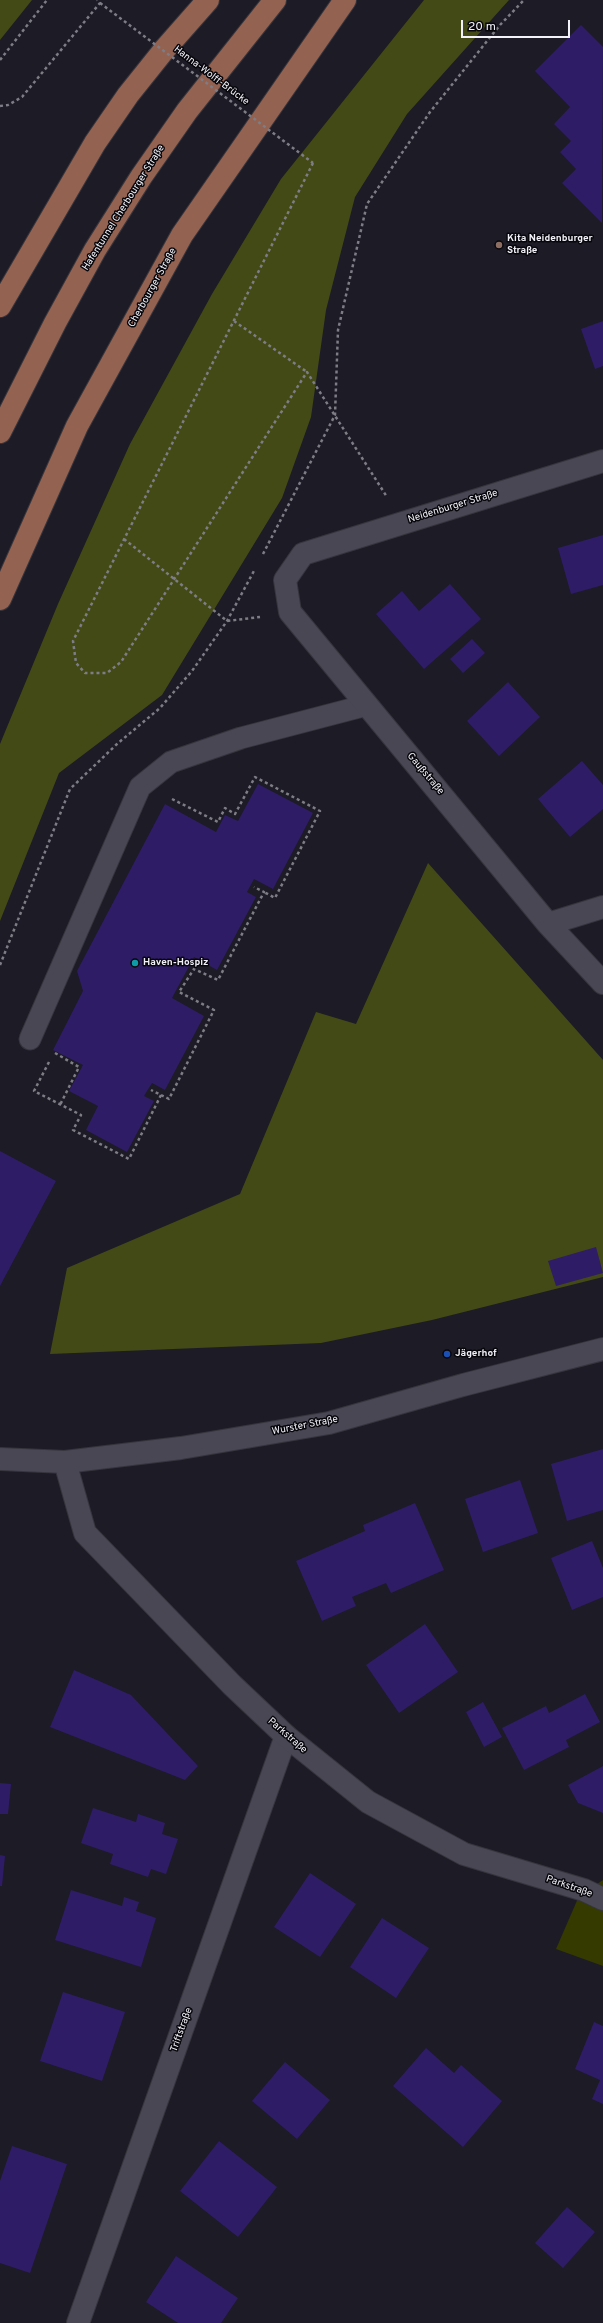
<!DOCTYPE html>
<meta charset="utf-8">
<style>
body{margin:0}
#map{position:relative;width:603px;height:2323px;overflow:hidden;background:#1d1b26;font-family:Overpass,sans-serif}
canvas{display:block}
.scale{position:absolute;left:461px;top:20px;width:109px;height:18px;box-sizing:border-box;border:2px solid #f3f2fa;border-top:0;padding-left:5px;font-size:12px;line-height:14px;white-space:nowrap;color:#f3f2fa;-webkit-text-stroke:3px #07060b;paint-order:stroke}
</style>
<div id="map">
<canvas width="603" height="2323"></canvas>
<div class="scale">20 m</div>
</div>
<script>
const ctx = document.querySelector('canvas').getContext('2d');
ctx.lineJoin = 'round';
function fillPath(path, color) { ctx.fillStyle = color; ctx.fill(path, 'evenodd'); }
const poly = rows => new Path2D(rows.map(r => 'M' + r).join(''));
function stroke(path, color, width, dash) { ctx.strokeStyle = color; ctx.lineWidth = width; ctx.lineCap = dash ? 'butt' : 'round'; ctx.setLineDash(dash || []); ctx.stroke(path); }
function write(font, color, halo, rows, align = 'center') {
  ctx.font = font + ' Overpass,sans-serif'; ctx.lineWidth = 3; ctx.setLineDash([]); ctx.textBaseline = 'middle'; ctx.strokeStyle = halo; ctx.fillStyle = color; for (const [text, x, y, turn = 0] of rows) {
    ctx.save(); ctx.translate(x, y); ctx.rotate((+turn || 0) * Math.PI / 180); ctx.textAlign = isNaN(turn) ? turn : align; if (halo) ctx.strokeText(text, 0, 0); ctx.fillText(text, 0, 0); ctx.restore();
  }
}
fillPath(poly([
 [603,1880,603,1966,556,1949,579,1896]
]), '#343a00');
fillPath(poly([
 [0,0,32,0,0,40],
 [424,0,509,0,407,114,355,197,326,310,311,417,282,498,162,695,59,773,0,921,0,744,58,604,130,444,212,294,281,179],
 [428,863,603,1060,603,1277,432,1320,321,1343,50,1354,67,1268,240,1194,316,1012,356,1024]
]), '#444a16');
fillPath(poly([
 [581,25,603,47,602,223,562,183,576,169,560,152,571,141,554,124,570,107,535,71],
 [603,321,603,366,595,369,581,329],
 [603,535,603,585,571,594,558,548],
 [450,584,481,619,424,669,376,614,402,591,419,611],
 [472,639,485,653,463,673,450,659],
 [508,682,540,717,499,756,467,721],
 [582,761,603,785,603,809,570,837,538,799],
 [258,784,313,813,273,889,254,879,247,892,256,897,217,970,194,957,172,998,204,1016,165,1090,152,1083,144,1096,154,1101,127,1152,86,1130,98,1106,69,1091,83,1065,53,1050,83,991,77,971,165,804,216,832,225,815,238,821],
 [0,1151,56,1181,0,1286],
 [596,1247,603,1273,556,1286,548,1261],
 [603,1449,603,1510,567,1521,551,1464],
 [520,1480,538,1533,483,1552,465,1499],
 [415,1503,444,1570,391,1593,386,1583,352,1597,356,1606,322,1621,296,1561,365,1531,363,1525],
 [592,1541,603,1568,603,1597,572,1610,551,1558],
 [425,1624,458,1672,399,1713,366,1665],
 [74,1670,131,1695,198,1766,185,1780,50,1727],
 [585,1694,600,1722,566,1740,569,1747,524,1770,502,1728,546,1706,549,1713],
 [483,1702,502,1737,484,1747,466,1712],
 [603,1766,603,1813,578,1803,568,1785],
 [0,1783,11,1784,8,1814,0,1814],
 [93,1808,136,1822,138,1814,165,1823,162,1834,178,1839,166,1874,151,1869,148,1877,110,1864,113,1854,81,1843],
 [0,1855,5,1856,2,1886,0,1886],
 [310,1873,356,1904,320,1957,274,1927],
 [71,1890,122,1906,124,1897,139,1902,136,1911,156,1918,141,1967,55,1940],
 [382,1918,429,1948,396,1998,350,1967],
 [63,1992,125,2012,102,2081,40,2061],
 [594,2022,603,2026,603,2104,592,2099,600,2080,575,2069],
 [426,2048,454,2073,461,2065,502,2101,463,2147,393,2086],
 [285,2062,330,2100,297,2139,252,2101],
 [219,2141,277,2187,238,2237,180,2191],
 [12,2146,67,2164,30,2273,0,2263,0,2181],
 [567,2207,595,2232,563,2268,535,2243],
 [176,2256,238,2298,221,2323,178,2323,146,2302]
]), '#2e1c66');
const lane = poly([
 [30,1039,140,787,171,762,241,738,367,705]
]);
const street = poly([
 [603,461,303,554,285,580,290,612,548,924,603,983],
 [548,924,603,907],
 [78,2323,286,1736]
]);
const secondary = poly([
 [0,1459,65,1462,181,1448,329,1423,463,1385,603,1349],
 [65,1462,85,1533,232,1685,286,1736,368,1802,464,1854,584,1890,603,1899]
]);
const primary = poly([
 [0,306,95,143,128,95,164,50,208,0],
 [0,432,55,323,95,250,141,177,187,111,275,0],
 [0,599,77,426,182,235,345,0]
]);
stroke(lane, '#36353d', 23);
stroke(street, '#36353d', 24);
stroke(secondary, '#36353d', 24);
stroke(primary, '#36353d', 24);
stroke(poly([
 [0,60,47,0],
 [0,106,8,105,22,97,100,3,97,0],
 [313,163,73,641,76,663,85,673,107,673,121,662,307,372,387,497],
 [234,321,307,372],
 [124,539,227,621,260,617],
 [263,554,335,415,338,330,367,204,430,112,500,25,524,0],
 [172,799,218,822,225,808,235,814,255,777,320,811,275,898,264,892],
 [0,965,70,789,117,744,160,708,192,671,227,621,255,569],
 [55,1053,79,1067,60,1105],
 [49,1062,34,1091,81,1115,73,1130,129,1159,161,1095,151,1090],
 [161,1095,169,1099,214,1010,179,992,194,969,218,980,264,892,254,887]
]), '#7e7d86', 2.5, [3, 3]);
stroke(lane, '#494754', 21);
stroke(street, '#494754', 22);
stroke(secondary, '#494754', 22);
stroke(primary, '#946250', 22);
stroke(poly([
 [100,3,313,163]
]), '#7e7d86', 2.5, [3, 3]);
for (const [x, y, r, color] of [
 [499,245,4,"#8d6e63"],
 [135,963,4,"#0f9aa8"],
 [447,1354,4,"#1a4fb4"]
]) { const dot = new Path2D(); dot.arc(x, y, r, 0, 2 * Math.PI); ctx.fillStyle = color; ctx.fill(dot); stroke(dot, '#07060b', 1.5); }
write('10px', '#f3f2fa', '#07060b', [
 ["Hanna-Wolff-Brücke",211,76,37],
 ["Hafentunnel Cherbourger Straße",124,208,-58],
 ["Cherbourger Straße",153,288,-61],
 ["Neidenburger Straße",453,507,-17],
 ["Gaußstraße",425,774,50],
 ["Wurster Straße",305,1426,-11],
 ["Parkstraße",287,1736,41],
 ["Parkstraße",569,1887,19],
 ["Triftstraße",182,2030,-70]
]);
write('bold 10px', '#f3f2fa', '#07060b', [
 ["Kita Neidenburger",507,239],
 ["Straße",507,251],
 ["Haven-Hospiz",143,963],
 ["Jägerhof",455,1354]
], 'left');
</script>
